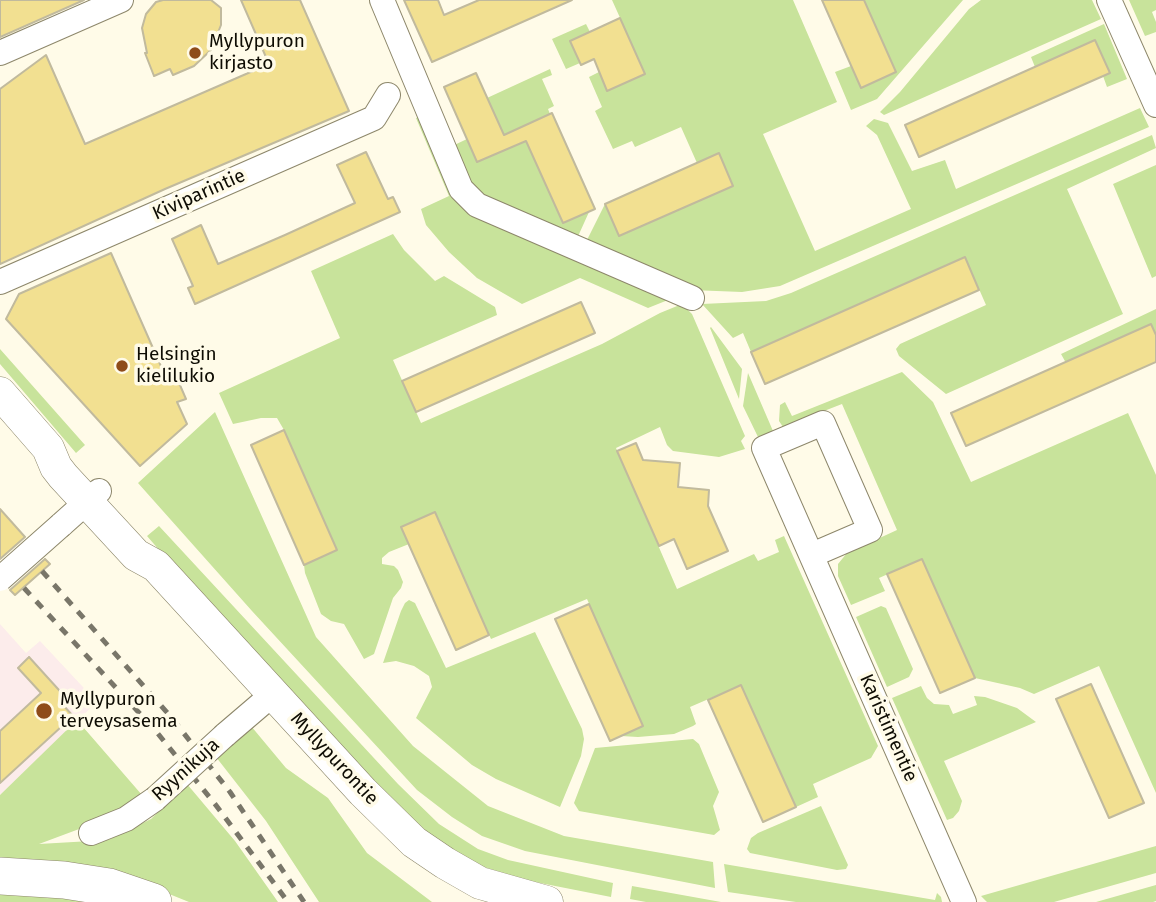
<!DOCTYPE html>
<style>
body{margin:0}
canvas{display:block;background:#fffbe8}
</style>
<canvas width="1156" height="902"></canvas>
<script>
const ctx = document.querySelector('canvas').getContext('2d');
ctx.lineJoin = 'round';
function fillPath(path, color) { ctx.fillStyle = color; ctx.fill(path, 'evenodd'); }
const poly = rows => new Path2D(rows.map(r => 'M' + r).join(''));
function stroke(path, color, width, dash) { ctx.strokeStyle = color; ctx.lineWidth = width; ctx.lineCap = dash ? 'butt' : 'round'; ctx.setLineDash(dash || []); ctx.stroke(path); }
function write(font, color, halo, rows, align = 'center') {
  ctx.font = font + ' "Fira Sans",sans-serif'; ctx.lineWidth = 7; ctx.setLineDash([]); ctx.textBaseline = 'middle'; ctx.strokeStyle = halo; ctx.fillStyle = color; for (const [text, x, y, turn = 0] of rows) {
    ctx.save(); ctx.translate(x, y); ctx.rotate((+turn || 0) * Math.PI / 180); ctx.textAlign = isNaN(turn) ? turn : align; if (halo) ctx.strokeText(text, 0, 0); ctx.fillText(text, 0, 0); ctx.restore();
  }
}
fillPath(poly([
 [0,624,26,653,40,641,97,702,0,795]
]), '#fceceb');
fillPath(poly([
 [612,0,793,0,837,102,763,134,815,251,911,209,877,135,866,126,874,119,888,123,912,171,945,160,956,189,1140,108,1149,127,780,286,742,292,691,290,584,246,605,204,620,236,733,186,719,154,697,163,681,127,635,147,632,141,613,149,595,111,602,107,589,77,599,72,608,90,645,73],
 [864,0,963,0,877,99,851,110,835,72,851,66,861,87,896,72],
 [981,0,1092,0,1101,19,884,115,880,112,900,92,969,9],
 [1129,0,1156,0,1156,10,1152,12,1156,22,1156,32,1145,36],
 [586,24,590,32,570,41,580,63,566,69,552,39],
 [1104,24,1127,79,1107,87,1103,76,1110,72,1095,40,1035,67,1031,57],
 [550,69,552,75,542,79,554,106,548,109,550,114,515,130,506,141,487,98],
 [423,115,451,183,673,298,648,308,580,278,522,304,477,278,449,252,426,225,421,209,449,196,416,118],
 [1152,135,1156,148,1067,189,1123,314,946,394,899,356,896,349,900,344,986,305,965,257,751,352,743,333,733,338,702,304,766,301,791,293],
 [467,139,478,162,526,141,563,223,589,212,575,243,480,200,448,148],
 [1156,165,1156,276,1152,278,1113,184],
 [393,234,404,250,435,281,444,276,495,307,497,315,393,360,421,423,602,344,660,313,682,304,692,314,745,436,741,441,745,449,719,457,673,451,667,445,660,427,616,448,677,589,754,554,758,561,779,552,775,540,784,536,878,746,871,758,813,784,818,797,796,807,741,685,690,707,696,724,693,726,674,734,638,737,621,736,643,726,587,599,491,639,435,512,409,544,389,552,382,558,382,564,394,566,398,570,403,582,401,588,393,598,374,654,364,659,344,624,331,621,321,614,305,573,304,565,337,550,284,430,277,418,261,418,233,424,219,393,340,338,311,271],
 [1156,309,1156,335,1151,325,1066,363,1061,354],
 [711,327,742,369,739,399,710,328],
 [0,349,85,445,76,453,0,364],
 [902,372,933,402,971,482,1128,413,1156,475,1156,793,1099,666,1034,694,1020,688,975,678,922,559,879,578,885,591,851,605,838,576,838,564,847,553,897,530,842,404,783,427,779,421,780,405,785,402,792,416],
 [748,373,773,431,758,437,743,406],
 [215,412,316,637,413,746,488,806,564,836,713,862,715,888,525,851,482,836,452,817,417,790,252,611,138,483],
 [159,526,398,784,439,824,478,849,508,860,613,883,611,897,530,881,480,866,446,846,425,830,388,798,193,589,147,536],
 [409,600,415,603,446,668,535,632,582,729,584,739,581,756,560,807,496,779,472,765,416,718,432,687,429,676,414,666,396,661,383,663,401,611,405,603],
 [881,606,886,608,913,669,909,677,887,687,856,617],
 [921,686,927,698,934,704,949,705,953,714,977,705,974,696,985,697,1017,708,1036,722,944,761,962,801,959,811,953,818,947,820,892,698],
 [77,720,142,795,122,813,39,844,108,840,151,819,187,784,235,841,278,902,189,902,122,875,0,865,0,795],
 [251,726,286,768,328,798,367,853,432,902,319,902,266,821,216,757],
 [693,739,699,744,719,792,713,806,720,830,714,835,579,811,574,803,595,748],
 [821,806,848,865,846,869,837,870,750,853,747,849,751,838,758,833],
 [1156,846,1156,873,1054,902,987,902,981,896],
 [724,864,935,900,937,893,941,897,942,902,796,902,728,892],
 [0,885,124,902,0,902],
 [1156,885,1156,901,1153,902,1096,902],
 [632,886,721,902,646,902,630,899]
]), '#c8e39b');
const building = poly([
 [0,0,84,0,0,37,0,0],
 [163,0,211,0,221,8,221,25,211,50,194,66,173,75,170,69,154,76,145,53,147,53,142,28,146,14,156,2,163,0],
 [241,0,300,0,349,111,165,189,0,264,0,89,46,55,85,144,269,64,241,0],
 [404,0,438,0,444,15,479,0,572,0,432,62,404,0],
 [822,0,864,0,896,72,861,88,822,0],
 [620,18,645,74,607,91,594,59,581,65,570,41,620,18],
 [1095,40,1110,73,919,157,905,125,1095,40],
 [476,73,504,135,552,113,595,209,563,223,526,141,477,162,444,87,476,73],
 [366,152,388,199,393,197,400,212,195,304,188,288,193,286,172,239,201,225,218,264,285,235,355,203,337,165,366,152],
 [719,153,733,186,619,236,605,204,719,153],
 [111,253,164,373,173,369,186,399,177,402,187,424,140,466,6,319,19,294,111,253],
 [965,257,979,290,765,384,751,352,965,257],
 [581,302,595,333,416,412,402,381,581,302],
 [1151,324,1156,335,1156,362,966,446,951,413,1151,324],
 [284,430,337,550,304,565,251,445,284,430],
 [636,443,643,460,680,463,678,487,709,490,708,506,728,551,687,569,674,539,659,546,617,451,636,443],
 [0,509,25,537,0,559,0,509],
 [435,512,489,635,456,650,401,527,435,512],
 [45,559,50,564,15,595,10,590,45,559],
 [922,559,975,678,940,693,887,574,922,559],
 [589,604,643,726,610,741,555,619,589,604],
 [29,657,68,700,63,705,73,716,0,783,0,731,41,693,18,668,29,657],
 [1091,684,1144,803,1109,818,1056,699,1091,684],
 [741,685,796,807,763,822,708,700,741,685]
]);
fillPath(building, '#f2e091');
stroke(building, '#c1ba9d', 2);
const minor = poly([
 [382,0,461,189,477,205,692,298],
 [1109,0,1156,105],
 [0,53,121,0],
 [0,282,374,118,388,95],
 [61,525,99,491],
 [812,555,870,530,823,423,764,448,964,902],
 [225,735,273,694],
 [91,833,126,819,155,799]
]);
const major = poly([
 [0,393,48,448,56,467,63,476,136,555,156,566,363,792,414,842,445,863,480,883,547,902]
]);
const highway = poly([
 [0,876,64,880,109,887,153,902]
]);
stroke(minor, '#8d876b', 26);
stroke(major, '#8d876b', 33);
stroke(highway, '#8d876b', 38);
stroke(minor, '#fff', 24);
stroke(major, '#fff', 32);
stroke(highway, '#fff', 37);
stroke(poly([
 [42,571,171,717,230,792,304,902],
 [24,588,155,730,215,804,288,902]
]), '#797669', 5, [9, 9]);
const minorBridge = poly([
 [0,579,61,525],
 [155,799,225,735]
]);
stroke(minorBridge, '#8d876b', 26, []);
stroke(minorBridge, '#fff', 24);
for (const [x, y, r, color] of [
 [195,53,7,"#8e4c19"],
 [122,366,7,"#8e4c19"],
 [44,711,9,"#8e4c19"]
]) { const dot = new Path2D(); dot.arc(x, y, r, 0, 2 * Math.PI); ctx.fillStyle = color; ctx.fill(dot); stroke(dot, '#fffbe8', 2.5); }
write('19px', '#0e0c03', '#fffbe8', [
 ["Myllypuron",209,42],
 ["kirjasto",209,64],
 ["Helsingin",136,355],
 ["kielilukio",136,377],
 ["Myllypuron",60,700],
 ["terveysasema",60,722]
], 'left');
write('19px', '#0e0c03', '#fffbe8', [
 ["Kiviparintie",199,195,-24],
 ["Karistimentie",888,728,66],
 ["Myllypurontie",334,759,47],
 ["Ryynikuja",186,770,-42]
]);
</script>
